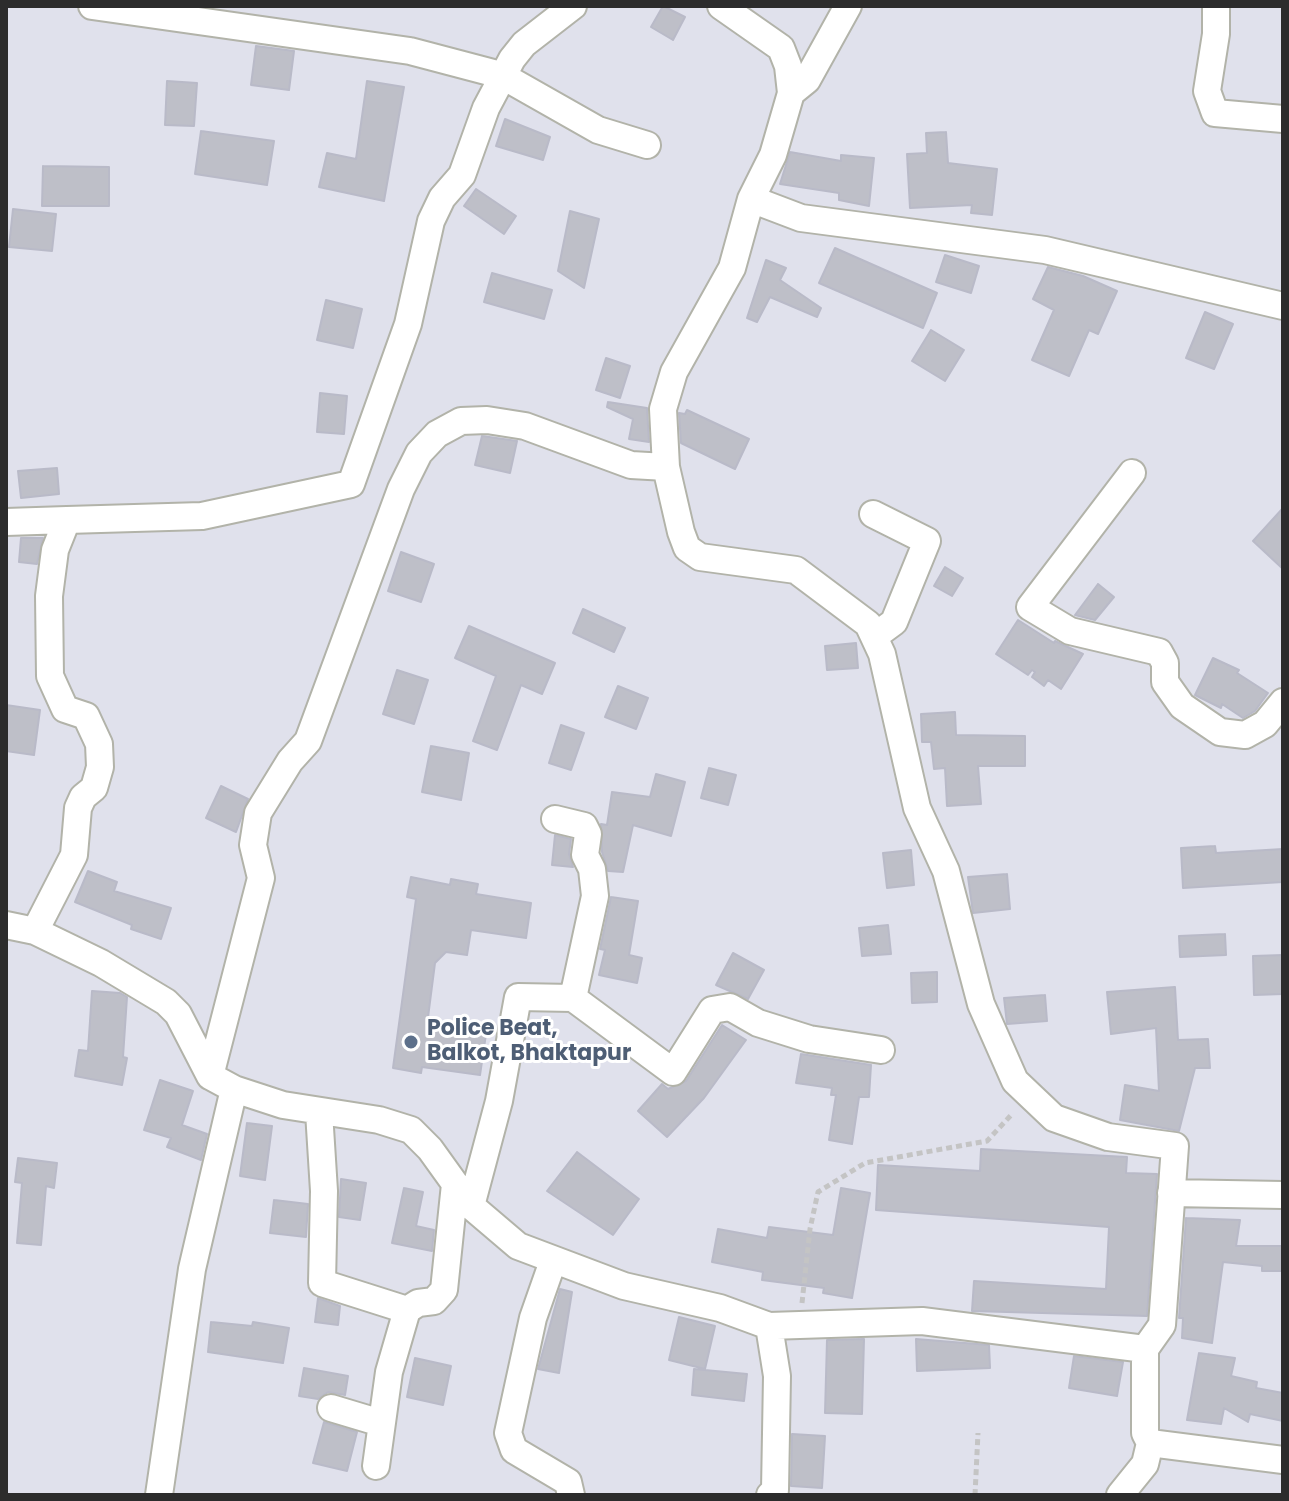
<!DOCTYPE html>
<style>
body{margin:0}
#map{position:relative;width:1289px;height:1501px;overflow:hidden;background:#e0e1ec;font-family:Poppins,sans-serif}
canvas{display:block}
.frame{position:absolute;inset:0;border:8px solid #2c2c2c;pointer-events:none}
</style>
<div id="map">
<canvas width="1289" height="1501"></canvas>
<div class="frame"></div>
</div>
<script>
const ctx = document.querySelector('canvas').getContext('2d');
ctx.lineJoin = 'round';
function fillPath(path, color) { ctx.fillStyle = color; ctx.fill(path, 'evenodd'); }
const poly = rows => new Path2D(rows.map(r => 'M' + r).join(''));
function stroke(path, color, width, dash) { ctx.strokeStyle = color; ctx.lineWidth = width; ctx.lineCap = dash ? 'butt' : 'round'; ctx.setLineDash(dash || []); ctx.stroke(path); }
function write(font, color, halo, rows, align = 'center') {
  ctx.font = font + ' Poppins,sans-serif'; ctx.lineWidth = 6; ctx.setLineDash([]); ctx.textBaseline = 'middle'; ctx.strokeStyle = halo; ctx.fillStyle = color; for (const [text, x, y, turn = 0] of rows) {
    ctx.save(); ctx.translate(x, y); ctx.rotate((+turn || 0) * Math.PI / 180); ctx.textAlign = isNaN(turn) ? turn : align; if (halo) ctx.strokeText(text, 0, 0); ctx.fillText(text, 0, 0); ctx.restore();
  }
}
const building = poly([
 [663,6,685,17,673,40,651,27,663,6],
 [256,46,294,51,289,90,251,85,256,46],
 [167,81,197,83,194,126,165,125,167,81],
 [367,81,404,87,384,201,319,187,327,153,356,159,367,81],
 [505,119,550,137,543,160,496,146,505,119],
 [201,131,274,141,267,185,195,174,201,131],
 [946,132,948,163,997,169,992,215,971,213,972,205,910,208,907,154,927,153,926,133,946,132],
 [790,152,841,161,841,155,874,158,869,206,839,200,839,193,780,184,790,152],
 [43,166,109,167,109,206,42,206,43,166],
 [476,189,516,216,504,234,464,206,476,189],
 [13,209,56,214,52,251,9,247,13,209],
 [570,211,599,219,584,288,558,271,570,211],
 [835,248,937,293,923,328,819,283,835,248],
 [945,255,979,266,971,293,936,282,945,255],
 [766,260,786,268,780,280,821,308,817,317,770,297,757,322,747,318,766,260],
 [1048,267,1083,276,1117,291,1098,334,1089,330,1069,376,1032,360,1054,310,1033,299,1048,267],
 [492,273,552,290,544,319,484,302,492,273],
 [326,300,362,309,353,348,317,340,326,300],
 [1205,312,1233,324,1214,369,1186,358,1205,312],
 [931,330,964,350,945,381,912,361,931,330],
 [606,358,630,366,620,398,596,390,606,358],
 [320,393,347,396,344,434,317,432,320,393],
 [608,402,647,408,649,442,629,439,633,419,607,407,608,402],
 [687,410,749,439,735,469,681,443,679,413,685,414,687,410],
 [482,436,517,441,510,473,475,465,482,436],
 [57,468,59,494,21,498,18,471,57,468],
 [1283,508,1283,569,1253,541,1283,508],
 [21,538,43,538,37,564,19,562,21,538],
 [401,552,434,564,421,602,388,591,401,552],
 [945,567,963,578,952,596,934,586,945,567],
 [1098,584,1114,597,1095,620,1075,615,1098,584],
 [583,609,625,628,614,652,573,633,583,609],
 [1018,620,1054,643,1055,641,1083,654,1061,689,1048,680,1044,686,1032,677,1035,672,1032,670,1028,675,996,654,1018,620],
 [469,626,555,663,542,694,521,685,497,750,473,741,496,676,455,658,469,626],
 [856,643,858,668,827,670,825,646,856,643],
 [1213,658,1239,670,1237,673,1268,693,1255,711,1243,718,1222,704,1221,708,1195,695,1213,658],
 [397,670,428,680,414,724,383,714,397,670],
 [618,686,648,698,636,729,605,717,618,686],
 [6,705,40,710,34,755,6,751,6,705],
 [955,712,956,735,1025,736,1025,766,978,766,981,804,947,806,945,768,934,769,931,742,922,742,921,714,955,712],
 [561,725,584,733,571,770,549,763,561,725],
 [431,746,469,753,461,800,422,792,431,746],
 [709,768,736,775,728,805,701,798,709,768],
 [656,774,685,782,671,836,633,825,623,872,608,871,602,852,601,824,607,825,612,792,650,797,656,774],
 [221,786,248,799,236,832,206,818,221,786],
 [555,835,571,839,569,854,573,867,552,865,555,835],
 [1215,846,1216,853,1283,849,1283,882,1183,888,1181,848,1215,846],
 [911,850,914,885,887,888,883,853,911,850],
 [88,871,117,882,114,891,171,908,161,939,131,929,132,925,75,902,88,871],
 [1007,874,1010,909,973,913,968,877,1007,874],
 [411,877,450,885,451,879,478,884,476,894,531,903,526,938,471,930,467,955,446,952,435,963,427,1025,486,1034,480,1075,422,1067,421,1073,393,1068,416,899,407,897,411,877],
 [611,897,638,901,629,955,642,958,637,983,599,975,605,950,600,949,611,897],
 [888,925,891,954,862,956,859,928,888,925],
 [1225,934,1226,955,1180,957,1179,936,1225,934],
 [733,953,764,970,748,999,716,985,733,953],
 [1283,955,1283,994,1254,995,1253,956,1283,955],
 [937,972,937,1002,912,1003,911,973,937,972],
 [1175,987,1178,1040,1208,1039,1210,1068,1195,1068,1179,1131,1120,1120,1125,1085,1159,1091,1156,1028,1111,1034,1107,992,1175,987],
 [92,991,120,993,127,997,123,1057,127,1058,122,1085,75,1076,79,1050,88,1051,92,991],
 [1045,995,1047,1021,1007,1024,1004,998,1045,995],
 [722,1025,746,1040,704,1098,667,1137,638,1111,662,1084,668,1089,686,1081,722,1025],
 [801,1054,871,1065,869,1097,859,1097,852,1144,829,1140,836,1095,831,1095,832,1088,796,1083,801,1054],
 [160,1080,193,1091,182,1125,207,1134,201,1160,167,1147,171,1138,144,1130,160,1080],
 [247,1123,272,1126,265,1180,240,1176,247,1123],
 [981,1149,1127,1157,1126,1173,1157,1174,1147,1316,972,1311,974,1281,1106,1289,1109,1227,876,1210,878,1165,980,1171,981,1149],
 [577,1152,639,1199,613,1235,547,1191,577,1152],
 [18,1158,57,1163,54,1188,46,1186,41,1245,17,1243,22,1183,15,1182,18,1158],
 [341,1179,366,1183,360,1220,339,1217,341,1179],
 [404,1188,423,1192,416,1226,434,1230,432,1251,392,1243,404,1188],
 [841,1188,870,1193,852,1298,823,1293,824,1288,762,1280,763,1272,712,1262,718,1229,767,1238,769,1227,833,1235,841,1188],
 [274,1200,308,1204,306,1237,270,1233,274,1200],
 [1186,1218,1240,1220,1236,1246,1283,1246,1283,1271,1262,1271,1262,1266,1223,1262,1212,1343,1182,1338,1183,1318,1179,1318,1186,1218],
 [560,1289,572,1292,559,1373,538,1369,560,1289],
 [318,1298,340,1306,338,1325,315,1322,318,1298],
 [679,1317,715,1326,705,1369,669,1360,679,1317],
 [211,1322,252,1326,253,1322,289,1328,283,1363,208,1352,211,1322],
 [864,1339,862,1414,825,1413,827,1340,864,1339],
 [916,1339,989,1345,990,1368,917,1371,916,1339],
 [1199,1353,1235,1358,1231,1376,1257,1382,1256,1388,1283,1393,1283,1421,1250,1414,1248,1422,1224,1408,1221,1424,1187,1420,1199,1353],
 [1074,1356,1123,1362,1117,1396,1069,1388,1074,1356],
 [415,1358,451,1366,443,1405,407,1397,415,1358],
 [304,1368,348,1376,345,1395,328,1392,318,1399,299,1396,304,1368],
 [694,1369,747,1374,744,1401,692,1395,694,1369],
 [324,1422,357,1432,347,1471,313,1463,324,1422],
 [792,1434,825,1436,822,1488,791,1486,792,1434]
]);
fillPath(building, '#bebfc8');
stroke(building, '#b9bac8', 2);
const minor = poly([
 [92,6,410,51,501,75,598,130,647,145],
 [721,6,781,48,788,66,791,93,773,155,751,199,732,268,674,372,663,409,666,467,681,532,687,548,700,557,796,570,868,624,882,654,917,808,946,871,981,1004,1015,1081,1054,1118,1108,1137,1175,1146,1162,1325,1145,1349],
 [1216,6,1216,34,1207,91,1215,113,1283,119],
 [791,93,807,80,848,6],
 [751,199,801,218,1045,250,1283,306],
 [1132,473,1030,607,1070,631,1159,652,1165,663,1165,682,1182,706,1220,732,1245,735,1265,724,1283,702],
 [873,514,927,541,894,622,875,636],
 [6,522,67,520],
 [555,819,584,826,588,834,585,855,592,869,595,896,573,998],
 [6,925,35,931,101,963,166,1002,178,1014,210,1076,234,1089,283,1105,379,1120,411,1130,430,1149,471,1206,518,1246,624,1286,720,1308,769,1326,922,1321,1145,1349,1145,1433,1150,1443,1283,1460],
 [35,931,74,855,78,808,83,797,94,788,100,767,99,744,86,716,65,709,50,676,49,596,55,550,67,520,202,516,351,484,408,324,431,221,442,198,462,175,486,108,512,59,524,44,573,6],
 [210,1076,261,878,253,845,258,813,290,761,308,741,401,489,419,453,437,434,461,421,487,420,525,426,631,465,666,467],
 [319,1112,324,1191,322,1283,407,1310],
 [1171,1193,1283,1195],
 [471,1206,499,1101,518,997,573,998,673,1072,712,1010,730,1007,758,1023,809,1039,881,1050],
 [553,1261,533,1318,508,1433,514,1450,568,1482,571,1495],
 [769,1326,777,1376,775,1490,770,1495],
 [331,1408,381,1423],
 [376,1466,389,1372,407,1310,418,1303,434,1301,444,1290,455,1184],
 [159,1495,192,1269,234,1089],
 [1120,1495,1145,1464,1150,1443]
]);
stroke(minor, '#b2b3a9', 30);
stroke(poly([
 [802,1303,810,1229,818,1192,865,1163,987,1141,1013,1113],
 [975,1495,978,1433]
]), '#c4c4c4', 5, [6, 4]);
stroke(minor, '#fff', 26);
for (const [x, y, r, color] of [
 [411,1042,8,"#5c6f8a"]
]) { const dot = new Path2D(); dot.arc(x, y, r, 0, 2 * Math.PI); ctx.fillStyle = color; ctx.fill(dot); stroke(dot, '#fff', 3); }
write('bold 22px', '#4e5e75', '#fff', [
 ["Police Beat,",427,1029],
 ["Balkot, Bhaktapur",427,1054]
], 'left');
</script>
